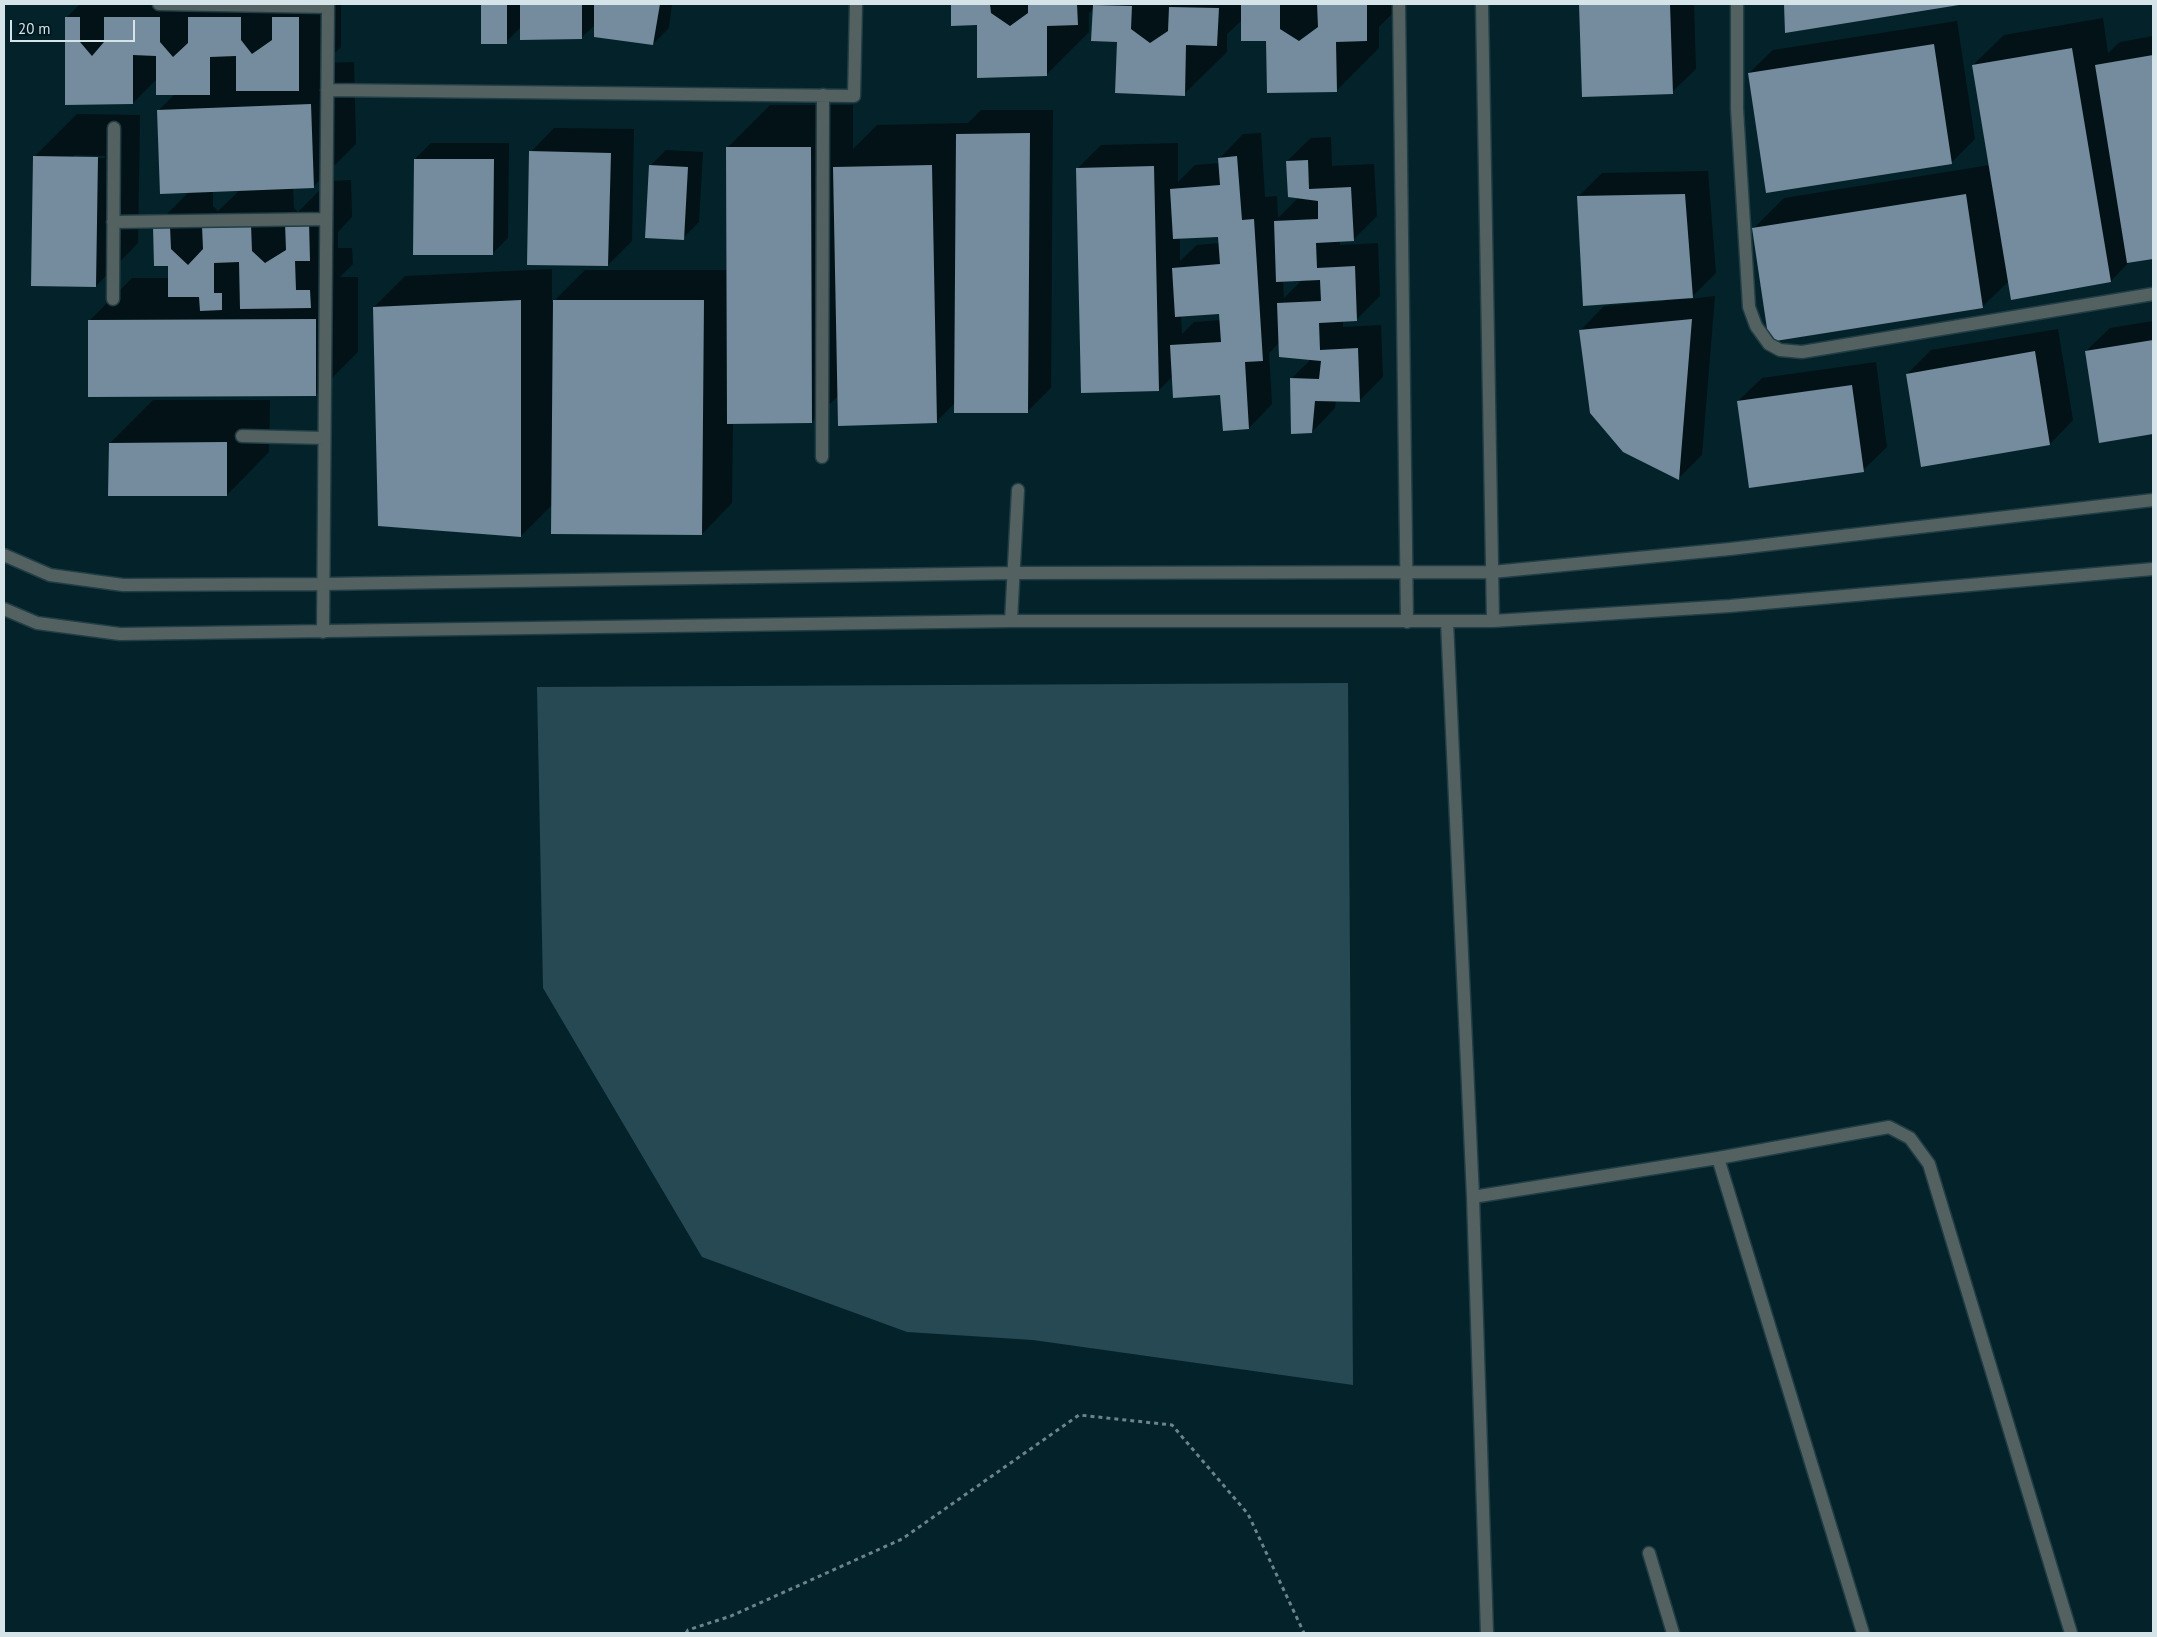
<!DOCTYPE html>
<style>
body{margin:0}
#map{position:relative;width:2157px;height:1637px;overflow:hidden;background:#04222a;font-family:"PT Sans",sans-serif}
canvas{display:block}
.frame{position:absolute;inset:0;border:5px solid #d4e4e9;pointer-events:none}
.scale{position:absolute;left:10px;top:20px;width:125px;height:22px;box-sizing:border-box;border:2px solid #d4e4e9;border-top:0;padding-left:6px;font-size:15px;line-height:18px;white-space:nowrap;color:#d4e4e9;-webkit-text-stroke:4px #001920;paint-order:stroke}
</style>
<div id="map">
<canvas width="2157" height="1637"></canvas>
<div class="frame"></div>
<div class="scale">20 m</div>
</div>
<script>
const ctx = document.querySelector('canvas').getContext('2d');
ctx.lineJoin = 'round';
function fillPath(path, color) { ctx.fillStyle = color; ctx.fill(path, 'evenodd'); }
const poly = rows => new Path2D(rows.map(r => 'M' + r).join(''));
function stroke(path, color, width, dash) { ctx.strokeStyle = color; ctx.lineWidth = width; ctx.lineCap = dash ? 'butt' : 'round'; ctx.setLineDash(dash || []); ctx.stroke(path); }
fillPath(poly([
 [1348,683,1353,1385,1033,1340,907,1332,702,1257,543,988,537,687]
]), '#274953');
fillPath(poly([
 [80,4,341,4,341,47,325,63,354,62,356,144,313,187,293,188,294,208,298,212,329,181,351,180,352,217,338,232,338,248,352,248,353,264,340,277,358,277,358,352,316,394,89,321,132,278,169,278,169,264,154,227,189,192,159,110,175,94,158,78,133,103,66,104,66,18],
 [240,190,218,211,213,206,213,191],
 [482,4,672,4,669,28,653,44,596,24,581,38,521,27,506,42,482,42],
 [952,4,1402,4,1379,27,1379,48,1336,91,1242,20,1227,34,1227,52,1184,94,1118,41,1094,8,1089,13,1089,32,1046,75,978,24,952,24],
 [1580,4,1694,4,1696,69,1672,92,1583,96],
 [1785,4,1958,4,1786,31],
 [2103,18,2108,53,2120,42,2153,36,2153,257,2130,261,2111,281,2009,281,1982,307,1753,229,1784,198,1990,165,1973,65,2004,35],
 [1957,21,1975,139,1952,162,1749,73,1773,50],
 [770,105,853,105,853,149,877,125,968,123,981,110,1053,110,1051,388,1027,412,955,403,936,422,839,395,811,422,733,423,732,503,702,534,553,504,521,536,374,307,405,276,552,269,552,303,585,270,728,270,727,148],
 [77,114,140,115,138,243,96,286,34,157],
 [74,155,105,156,105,158,74,158],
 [554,128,634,129,632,241,608,265,531,152],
 [1261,133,1265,197,1277,196,1278,218,1299,197,1287,161,1311,138,1331,137,1332,166,1374,164,1377,216,1353,240,1340,240,1340,245,1378,243,1380,296,1356,320,1343,320,1343,327,1381,325,1383,377,1360,400,1336,400,1335,408,1312,432,1291,379,1312,358,1280,342,1269,353,1272,404,1249,428,1222,393,1173,376,1159,390,1077,169,1101,145,1178,143,1178,182,1195,165,1220,163,1220,158,1243,134],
 [1219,235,1220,243,1197,245,1180,261,1180,238],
 [1302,280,1284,298,1283,281],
 [1220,313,1221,320,1194,322,1182,334,1181,315],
 [431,143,509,143,508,238,492,254,415,159],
 [666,150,703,152,699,222,683,238,650,166],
 [1708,171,1716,273,1690,299,1715,296,1702,455,1679,478,1581,330,1604,306,1665,301,1665,299,1578,197,1602,173],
 [2153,321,2153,433,2100,441,2086,351,2110,328],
 [2058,329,2073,420,2050,444,1907,374,1931,350],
 [1876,362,1887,447,1863,470,1738,401,1762,378],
 [153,400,270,400,269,452,227,495,110,443]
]), '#0007');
fillPath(poly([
 [481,4,507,4,507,44,481,44],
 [520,4,582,4,582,39,520,40],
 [594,4,660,4,653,45,594,37],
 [951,4,990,4,991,13,1010,26,1028,13,1028,4,1077,4,1078,25,1047,26,1047,76,977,78,977,25,951,26],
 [1317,4,1367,4,1367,41,1336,42,1337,92,1267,93,1266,41,1241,41,1241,5,1280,5,1280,29,1299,41,1318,27],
 [1579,4,1670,4,1673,94,1582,97],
 [1784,4,1959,4,1959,5,1785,33],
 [1093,5,1132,6,1131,29,1150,43,1168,31,1169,7,1219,8,1217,46,1186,45,1185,96,1115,93,1117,42,1091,41],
 [65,17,80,17,80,42,92,56,104,42,104,17,160,17,160,42,173,57,188,43,188,17,241,17,241,40,252,54,272,40,272,17,299,17,299,91,236,91,236,56,210,57,210,95,156,95,156,56,133,55,133,104,65,105],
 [1934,44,1952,164,1766,193,1748,73],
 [2072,48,2111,282,2011,300,1972,65],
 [2153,55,2153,259,2127,263,2095,65],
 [311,104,314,188,160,194,157,110],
 [1030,133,1028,413,954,413,956,134],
 [726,147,811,147,812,423,727,424],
 [529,151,611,153,608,266,527,265],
 [33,156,98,157,96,287,31,286],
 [1237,156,1242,220,1254,219,1263,361,1245,362,1249,429,1223,431,1220,395,1173,398,1170,345,1221,342,1219,314,1175,317,1172,268,1220,264,1218,237,1173,239,1170,189,1220,185,1218,158],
 [414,159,494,159,493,255,413,255],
 [1308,160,1309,189,1351,187,1354,241,1316,243,1317,268,1355,266,1357,321,1319,323,1320,350,1358,348,1360,402,1315,401,1312,433,1291,434,1290,378,1319,379,1321,361,1279,357,1277,303,1321,301,1320,280,1276,282,1274,221,1318,219,1318,201,1288,197,1286,161],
 [649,165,688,167,684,240,645,238],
 [932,165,937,423,838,426,833,167],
 [1154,166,1159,391,1081,393,1076,168],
 [1685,194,1693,298,1583,306,1577,196],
 [1966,194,1983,308,1769,342,1752,228],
 [309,222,310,261,295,261,296,290,310,290,311,308,240,309,239,262,214,263,214,293,222,293,222,310,200,311,199,297,168,297,168,266,154,266,153,226,170,226,171,249,188,265,203,249,202,226,251,224,252,251,265,263,286,250,285,223],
 [521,300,521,537,378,526,373,307],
 [553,300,704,300,702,535,551,534],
 [316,319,316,396,88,397,88,320],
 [1692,319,1679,480,1623,452,1590,413,1579,330],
 [2153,340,2153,434,2099,443,2085,351],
 [2035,351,2050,445,1921,467,1906,374],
 [1852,385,1864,472,1749,488,1737,401],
 [227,442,227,496,108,496,109,443]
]), '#748c9d');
const minor = poly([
 [159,4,328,7],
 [1399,4,1407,622],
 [1482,4,1493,621],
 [1737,4,1737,109,1749,307,1756,326,1769,344,1780,350,1802,352,2153,294],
 [327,90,854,96,856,4],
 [113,222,326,219],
 [113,299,114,128],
 [242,436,324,438],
 [822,457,823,95],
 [4,555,50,575,123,585,323,584,1012,573,1492,572,1730,549,2153,500],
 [4,609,37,623,120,634,1011,621,1493,621,1730,606,2153,569],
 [1011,621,1018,490],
 [1447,621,1473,1197,1487,1633],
 [323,632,328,4],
 [1718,1158,1863,1633],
 [1473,1197,1718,1158,1889,1127,1910,1138,1929,1164,2071,1633],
 [1649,1553,1673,1633]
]);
stroke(minor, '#213d45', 15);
stroke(poly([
 [686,1633,688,1630,731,1616,902,1539,1079,1415,1172,1425,1248,1514,1304,1633]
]), '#6c838a', 3, [4, 4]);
stroke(minor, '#536161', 12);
</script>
